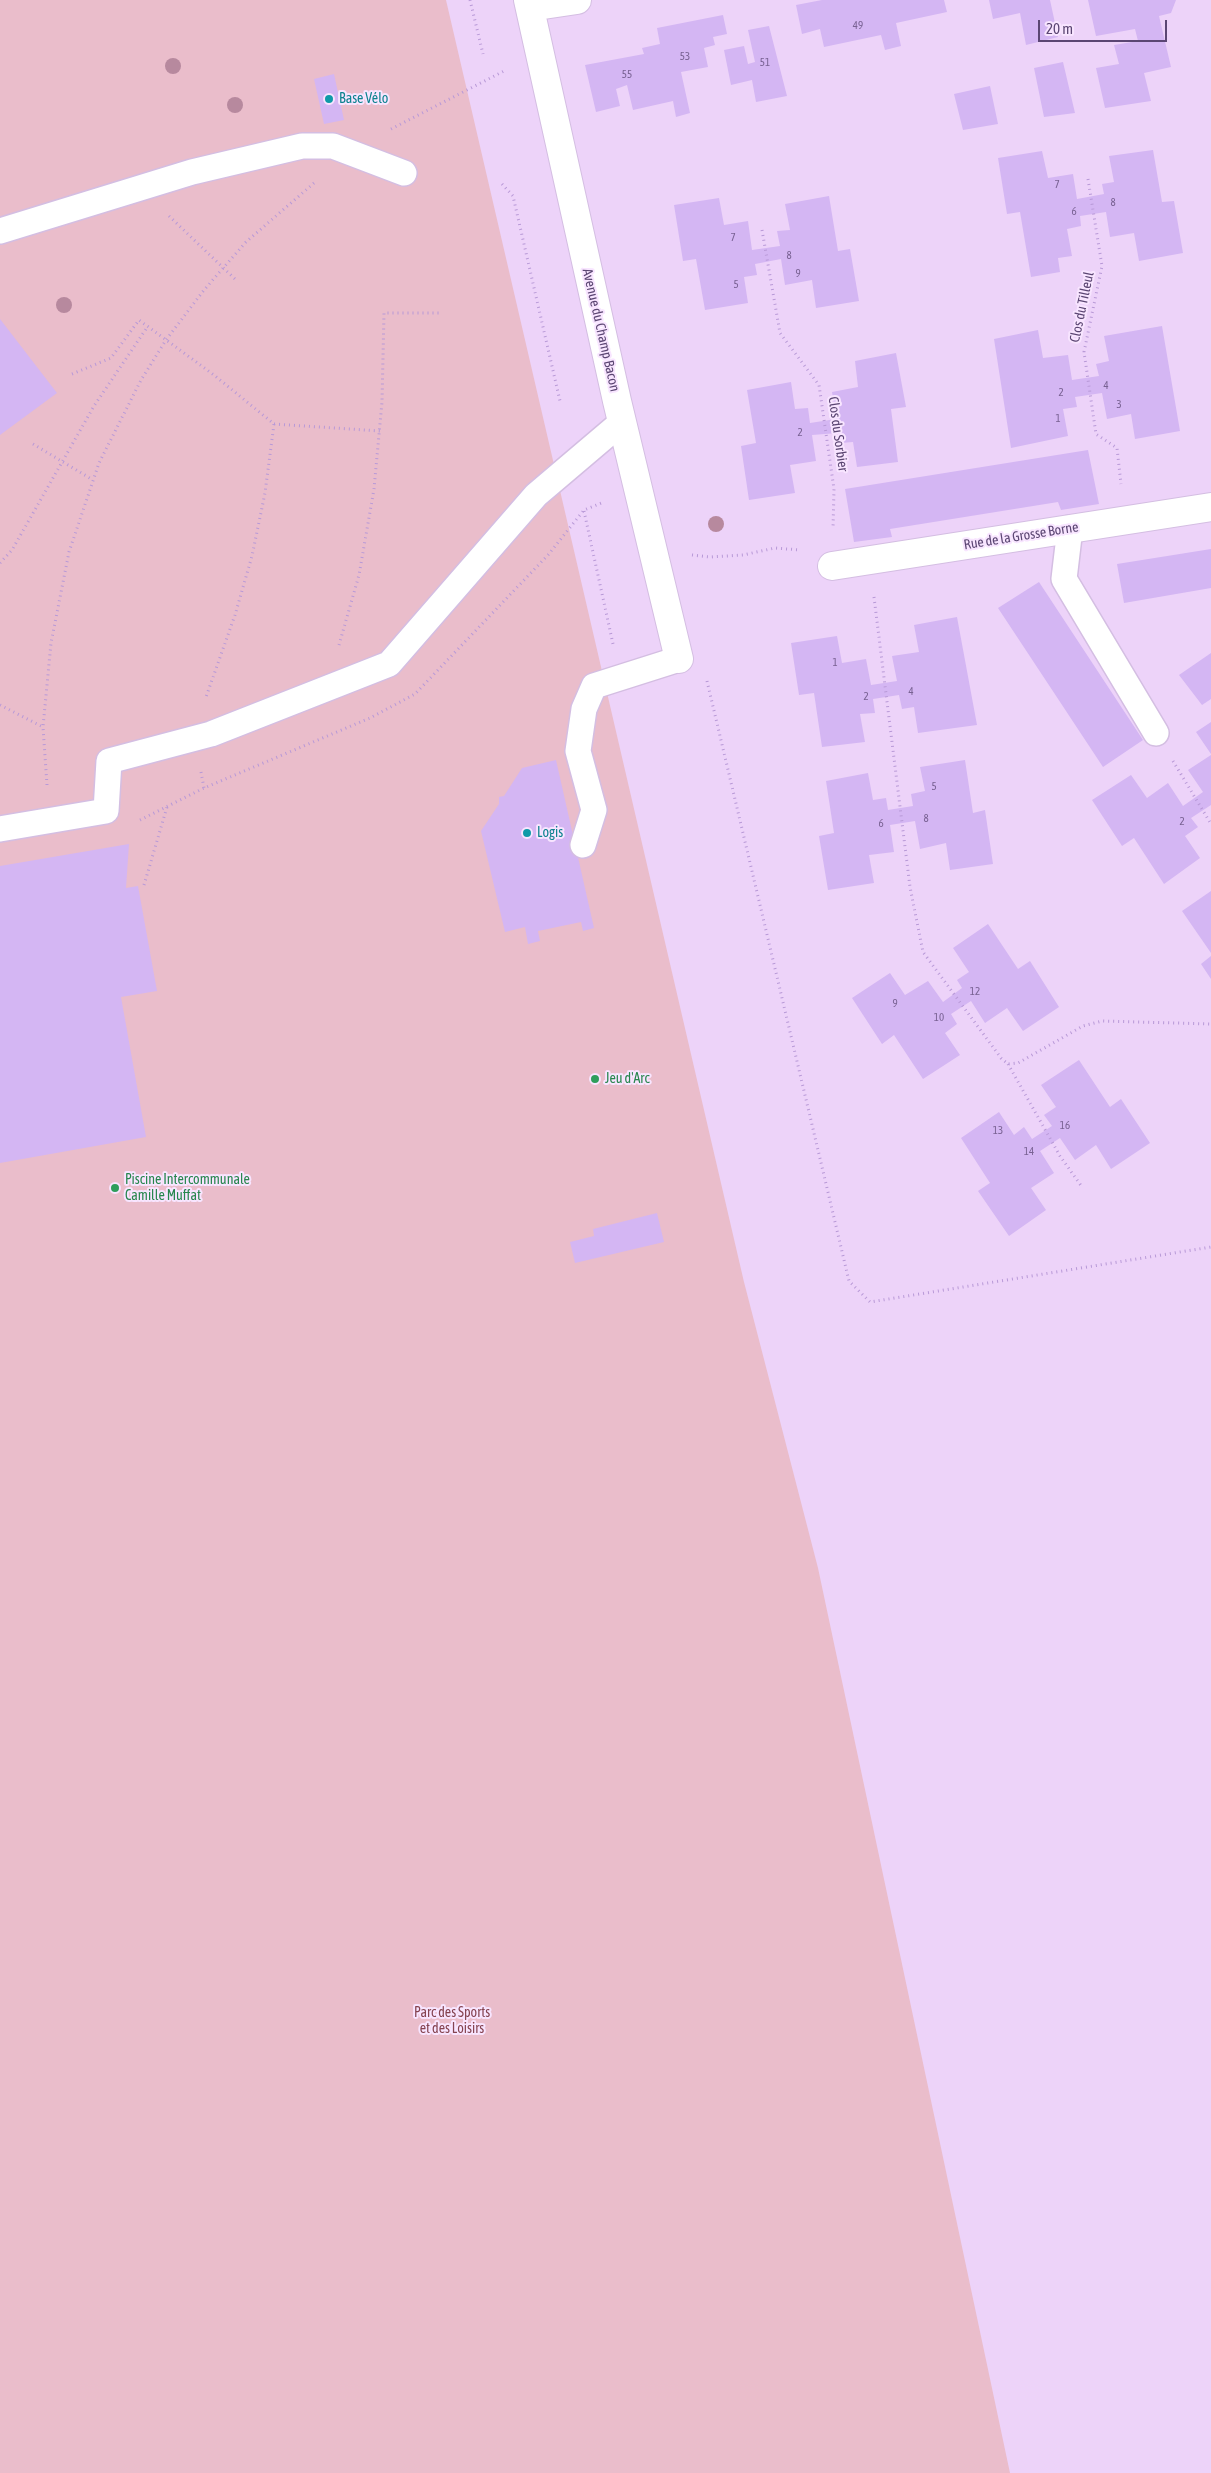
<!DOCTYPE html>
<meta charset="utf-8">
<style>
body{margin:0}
#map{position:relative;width:1211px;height:2473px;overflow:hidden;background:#f4dffd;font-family:"Asap Condensed",sans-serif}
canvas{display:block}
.scale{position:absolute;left:1038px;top:20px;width:129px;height:22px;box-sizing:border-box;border:2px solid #5b4673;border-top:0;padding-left:6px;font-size:15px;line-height:18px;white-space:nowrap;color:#5b4673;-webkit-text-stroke:4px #f8e5ff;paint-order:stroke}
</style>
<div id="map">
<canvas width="1211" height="2473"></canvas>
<div class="scale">20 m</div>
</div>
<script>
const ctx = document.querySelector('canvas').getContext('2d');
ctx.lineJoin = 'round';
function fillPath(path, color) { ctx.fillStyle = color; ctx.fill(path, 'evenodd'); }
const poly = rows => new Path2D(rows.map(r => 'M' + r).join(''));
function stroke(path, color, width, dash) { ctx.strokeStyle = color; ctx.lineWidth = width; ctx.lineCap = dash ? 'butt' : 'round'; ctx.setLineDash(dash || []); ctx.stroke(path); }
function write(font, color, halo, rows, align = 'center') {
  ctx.font = font + ' "Asap Condensed",sans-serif'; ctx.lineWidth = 4; ctx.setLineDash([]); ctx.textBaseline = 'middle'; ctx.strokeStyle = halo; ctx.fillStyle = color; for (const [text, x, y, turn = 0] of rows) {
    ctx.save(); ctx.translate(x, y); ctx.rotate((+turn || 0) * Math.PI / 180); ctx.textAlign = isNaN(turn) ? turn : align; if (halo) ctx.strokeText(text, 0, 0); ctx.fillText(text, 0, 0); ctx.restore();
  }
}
fillPath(poly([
 [0,0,1211,0,1211,2473,0,2473]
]), '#edd3f9');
fillPath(poly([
 [0,0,446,0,744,1282,818,1568,1010,2473,0,2473]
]), '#eabdcb');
fillPath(poly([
 [822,0,944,0,947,12,896,23,901,46,885,50,881,35,824,47,820,29,802,34,796,5],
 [989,0,1050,0,1058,37,1026,45,1020,13,993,19],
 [1088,0,1176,0,1171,13,1159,16,1171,67,1144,73,1151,101,1105,108,1096,68,1119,64,1114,45,1138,41,1135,29,1096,36],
 [723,15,727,34,713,37,715,45,704,48,708,67,681,72,690,113,676,117,673,101,633,110,627,85,616,89,620,106,596,112,585,65,644,54,642,48,660,44,657,28],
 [769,26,787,96,756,102,752,80,731,85,724,50,744,46,748,64,755,62,748,30],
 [1063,62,1075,113,1044,117,1034,68],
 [334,74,344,120,324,124,314,79],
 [990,86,998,124,963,130,954,94],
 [1153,150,1162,202,1174,201,1183,253,1139,261,1134,233,1110,237,1106,212,1080,216,1081,226,1067,229,1072,256,1058,258,1060,272,1031,277,1020,212,1007,214,998,158,1042,151,1048,178,1073,174,1077,199,1104,194,1102,184,1114,182,1109,156],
 [829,196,838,251,850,249,859,301,816,308,812,280,785,285,781,259,755,264,757,275,744,277,748,303,705,310,696,259,683,261,674,205,719,198,724,225,748,221,752,250,780,246,777,231,790,230,785,204],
 [0,319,57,393,0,435],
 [1162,326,1180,431,1135,439,1131,414,1107,419,1102,393,1075,397,1077,407,1063,409,1068,436,1011,448,994,339,1038,330,1043,358,1068,355,1072,380,1099,376,1096,364,1109,361,1104,336],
 [896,353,906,407,891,409,898,462,857,467,853,442,840,443,838,433,812,435,816,461,790,465,795,493,749,500,741,446,756,443,747,390,791,382,795,409,808,408,810,423,836,419,832,392,858,387,855,361],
 [1088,450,1099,504,1061,510,1058,502,890,529,892,537,854,542,845,489],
 [1211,549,1211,588,1124,603,1117,564],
 [1039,582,1143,740,1103,767,998,608],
 [957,617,977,725,918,733,914,707,902,709,899,695,873,699,875,713,860,714,865,742,822,747,814,693,799,695,791,643,837,636,842,663,866,659,871,685,897,681,892,656,919,652,914,625],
 [1211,653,1211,699,1202,705,1179,675],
 [1211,722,1211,754,1196,732],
 [1211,755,1211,805,1191,818,1198,827,1185,836,1200,858,1164,884,1134,838,1122,846,1092,800,1131,775,1147,798,1168,783,1183,806,1203,792,1188,770],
 [556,760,594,928,583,931,581,922,538,931,540,941,528,944,525,927,505,932,481,831,499,804,499,797,504,796,522,768],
 [965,760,973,813,985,810,993,864,950,870,946,843,920,849,915,821,890,825,894,852,869,855,874,883,828,890,819,836,834,833,826,781,868,773,873,800,886,798,888,810,913,806,911,794,925,791,920,767],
 [129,844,126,888,138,886,157,991,121,997,146,1137,0,1163,0,866],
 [1211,891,1211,953,1182,911],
 [988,924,1018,969,1030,961,1059,1007,1023,1031,1007,1008,985,1023,971,1001,951,1014,957,1024,945,1033,960,1055,923,1079,894,1035,882,1044,852,998,890,973,905,995,928,981,943,1002,962,988,957,980,969,972,953,948],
 [1211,956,1211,979,1201,964],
 [1079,1060,1110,1107,1121,1099,1150,1143,1111,1169,1096,1145,1075,1160,1060,1138,1040,1151,1054,1173,1031,1188,1046,1210,1009,1236,978,1191,990,1183,961,1138,999,1112,1014,1135,1024,1127,1032,1139,1052,1126,1044,1115,1056,1107,1041,1085],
 [657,1213,664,1242,575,1263,570,1242,594,1236,593,1229]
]), '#d4b6f3');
const service = poly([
 [0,231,192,172,302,146,333,146,404,173],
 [1070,528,1064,579,1156,733],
 [0,829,106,811,109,761,211,734,389,664,536,495,622,422],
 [583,845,594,810,578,751,584,709,594,686,679,659]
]);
const minor = poly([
 [528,0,617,401,679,659],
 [530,7,577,0],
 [832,566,1211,507]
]);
stroke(service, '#d4bee2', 28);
stroke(minor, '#d4bee2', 30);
stroke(poly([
 [470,0,483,54],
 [391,129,506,70],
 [1088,179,1102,266,1084,352,1096,434,1117,448,1121,484],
 [502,184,513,196,560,401],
 [169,216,235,279],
 [762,230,780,333,819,385,834,489,833,529],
 [72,374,111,358,139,320,214,375,274,424,265,493,252,556,235,615,206,697],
 [274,424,380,431],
 [33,444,93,480],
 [584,511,613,644],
 [692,555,710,557,743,555,775,548,800,550],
 [0,563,12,550,94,406,148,326],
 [874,597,910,887,923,952,1001,1058,1008,1064,1018,1063,1083,1026,1102,1021,1211,1024],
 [339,645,359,575,374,489,382,402,384,313,442,313],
 [707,681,849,1281,870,1302,1211,1247],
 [0,705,43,727],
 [1173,761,1211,824],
 [201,772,204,788],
 [47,785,43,727,51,643,69,552,99,463,141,380,166,340,204,290,246,242,314,183],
 [140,820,204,788,370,718,415,694,548,555,584,510,604,502],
 [144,885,167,807],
 [1008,1064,1060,1156,1082,1187]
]), '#b899d7', 3, [1, 4]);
stroke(service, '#fff', 25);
stroke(minor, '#fff', 28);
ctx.fillStyle = '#b7899e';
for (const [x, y] of [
 [173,66],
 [235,105],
 [64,305],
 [716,524]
]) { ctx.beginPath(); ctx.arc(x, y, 8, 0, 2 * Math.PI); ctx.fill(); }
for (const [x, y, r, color] of [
 [329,99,5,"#0f9aa8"],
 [527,833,5,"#0f9aa8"],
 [595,1079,5,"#2e9e5b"],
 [115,1188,5,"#2e9e5b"]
]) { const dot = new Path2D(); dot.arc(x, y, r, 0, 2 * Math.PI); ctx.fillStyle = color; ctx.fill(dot); stroke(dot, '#f8e5ff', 2); }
write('11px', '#796293', null, [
 ["49",858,26],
 ["53",685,57],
 ["51",765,63],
 ["55",627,75],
 ["7",1057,185],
 ["8",1113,203],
 ["6",1074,212],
 ["7",733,238],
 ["8",789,256],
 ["9",798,274],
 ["5",736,285],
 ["4",1106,386],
 ["2",1061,393],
 ["3",1119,405],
 ["1",1058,419],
 ["2",800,433],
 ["1",835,663],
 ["4",911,692],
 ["2",866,697],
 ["5",934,787],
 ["8",926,819],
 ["2",1182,822],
 ["6",881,824],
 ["12",975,992],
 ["9",895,1004],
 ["10",939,1018],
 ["16",1065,1126],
 ["13",998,1131],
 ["14",1029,1152]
]);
write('14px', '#0d838f', '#f8e5ff', [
 ["Base Vélo",339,99],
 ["Logis",537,833]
], 'left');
write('14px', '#5b4673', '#f8e5ff', [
 ["Clos du Tilleul",1082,307,-78],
 ["Avenue du Champ Bacon",601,330,77],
 ["Clos du Sorbier",838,434,82],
 ["Rue de la Grosse Borne",1021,536,-9]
]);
write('14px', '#27864d', '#f8e5ff', [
 ["Jeu d'Arc",605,1079],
 ["Piscine Intercommunale",125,1180],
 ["Camille Muffat",125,1196]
], 'left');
write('14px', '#854350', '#f8e5ff', [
 ["Parc des Sports",452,2013],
 ["et des Loisirs",452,2029]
]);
</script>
